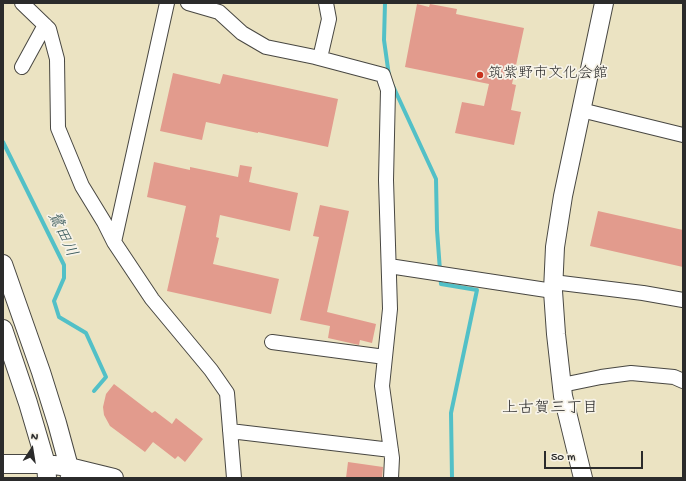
<!DOCTYPE html>
<meta charset="utf-8">
<style>
body{margin:0}
#map{position:relative;width:686px;height:481px;overflow:hidden;background:#ebe3c2;font-family:"Gochi Hand",sans-serif}
canvas{display:block}
.frame{position:absolute;inset:0;border:4px solid #2b2b2b;pointer-events:none}
.north{position:absolute;left:12px;top:429px;width:40px;height:40px;-webkit-text-stroke:3px #f7f3e8;paint-order:stroke;rotate:12deg;font-size:11px;font-weight:700;line-height:16px;text-align:center;color:#2b2b2b}
.north::after{content:'';display:block;margin:auto;width:14px;height:18px;background:#2b2b2b;clip-path:polygon(50% 0,100% 100%,50% 72%,0 100%)}
.scale{position:absolute;left:544px;top:451px;width:99px;height:18px;box-sizing:border-box;border:2px solid #2b2b2b;border-top:0;padding-left:5px;font-size:12px;line-height:14px;white-space:nowrap;color:#2b2b2b;-webkit-text-stroke:3px #f7f3e8;paint-order:stroke}
</style>
<div id="map">
<canvas width="686" height="481"></canvas>
<div class="frame"></div>
<div class="north">N</div>
<div class="scale">50 m</div>
</div>
<script>
const ctx = document.querySelector('canvas').getContext('2d');
ctx.lineJoin = 'round';
const poly = rows => new Path2D(rows.map(r => 'M' + r).join(''));
function stroke(path, color, width, dash) { ctx.strokeStyle = color; ctx.lineWidth = width; ctx.lineCap = dash ? 'butt' : 'round'; ctx.setLineDash(dash || []); ctx.stroke(path); }
function fillPath(path, color) { ctx.fillStyle = color; ctx.fill(path, 'evenodd'); }
function write(font, color, halo, rows, align = 'center') {
  ctx.font = font + ' "Gochi Hand","Klee One",sans-serif'; ctx.lineWidth = 3.5; ctx.setLineDash([]); ctx.textBaseline = 'middle'; ctx.strokeStyle = halo; ctx.fillStyle = color; for (const [text, x, y, turn = 0] of rows) {
    ctx.save(); ctx.translate(x, y); ctx.rotate((+turn || 0) * Math.PI / 180); ctx.textAlign = isNaN(turn) ? turn : align; if (halo) ctx.strokeText(text, 0, 0); ctx.fillText(text, 0, 0); ctx.restore();
  }
}
stroke(poly([
 [385,3,384,40,389,76],
 [393,86,436,179,437,230,441,284,477,290,451,413,452,478],
 [3,142,64,265,64,278,54,301,59,317,86,333,106,377,94,391]
]), '#52c0c7', 4);
fillPath(poly([
 [417,4,429,7,430,4,457,9,456,14,524,28,512,84,516,85,511,110,521,112,514,145,455,133,462,102,484,106,489,84,405,67],
 [173,73,220,84,223,74,338,99,328,147,258,132,258,133,206,122,202,140,160,131],
 [154,162,190,170,190,167,238,177,240,165,252,167,249,182,298,193,290,231,220,215,216,237,219,238,213,264,279,279,271,314,167,291,186,206,147,197],
 [320,205,349,211,327,312,376,324,372,343,360,340,359,345,328,338,330,326,300,320,319,237,313,236],
 [598,211,683,230,683,267,590,246],
 [114,384,152,413,155,411,172,424,176,418,203,439,185,462,178,456,175,459,153,442,145,452,110,426,104,415,103,407,106,394],
 [348,462,383,467,382,478,346,478]
]), '#e29b8d');
const minor = poly([
 [22,3,49,29,57,59,58,128,82,186,104,222,114,242,152,299,211,370,227,393,234,478],
 [188,3,219,12,242,33,266,47,315,57,383,75,388,90,386,180,390,309,382,386,392,458,391,478],
 [320,58,329,19,326,3],
 [22,67,45,25],
 [581,110,683,135],
 [114,242,167,3],
 [389,266,553,291],
 [553,282,643,293,683,300],
 [272,342,385,357],
 [562,385,601,377,631,373,674,377,683,381],
 [230,431,391,450]
]);
const major = poly([
 [3,264,41,372,57,423,69,467,70,478],
 [3,329,28,403,46,464,47,478],
 [3,464,46,464,69,467,114,478],
 [583,478,563,396,556,334,553,291,555,247,563,196,604,3]
]);
stroke(minor, '#484742', 16);
stroke(major, '#484742', 20);
stroke(minor, '#fff', 14);
stroke(major, '#fff', 18);
for (const [x, y, r, color] of [
 [480,75,4,"#c8321e"]
]) { const dot = new Path2D(); dot.arc(x, y, r, 0, 2 * Math.PI); ctx.fillStyle = color; ctx.fill(dot); stroke(dot, '#f7f3e8', 1.5); }
write('15px', '#2b2b2b', '#f7f3e8', [
 ["筑紫野市文化会館",488,75]
], 'left');
write('italic 16px', '#37585a', '#f7f3e8', [
 ["鷺田川",61,235,65]
]);
write('16px', '#2b2b2b', '#f7f3e8', [
 ["上古賀三丁目",550,410]
]);
</script>
